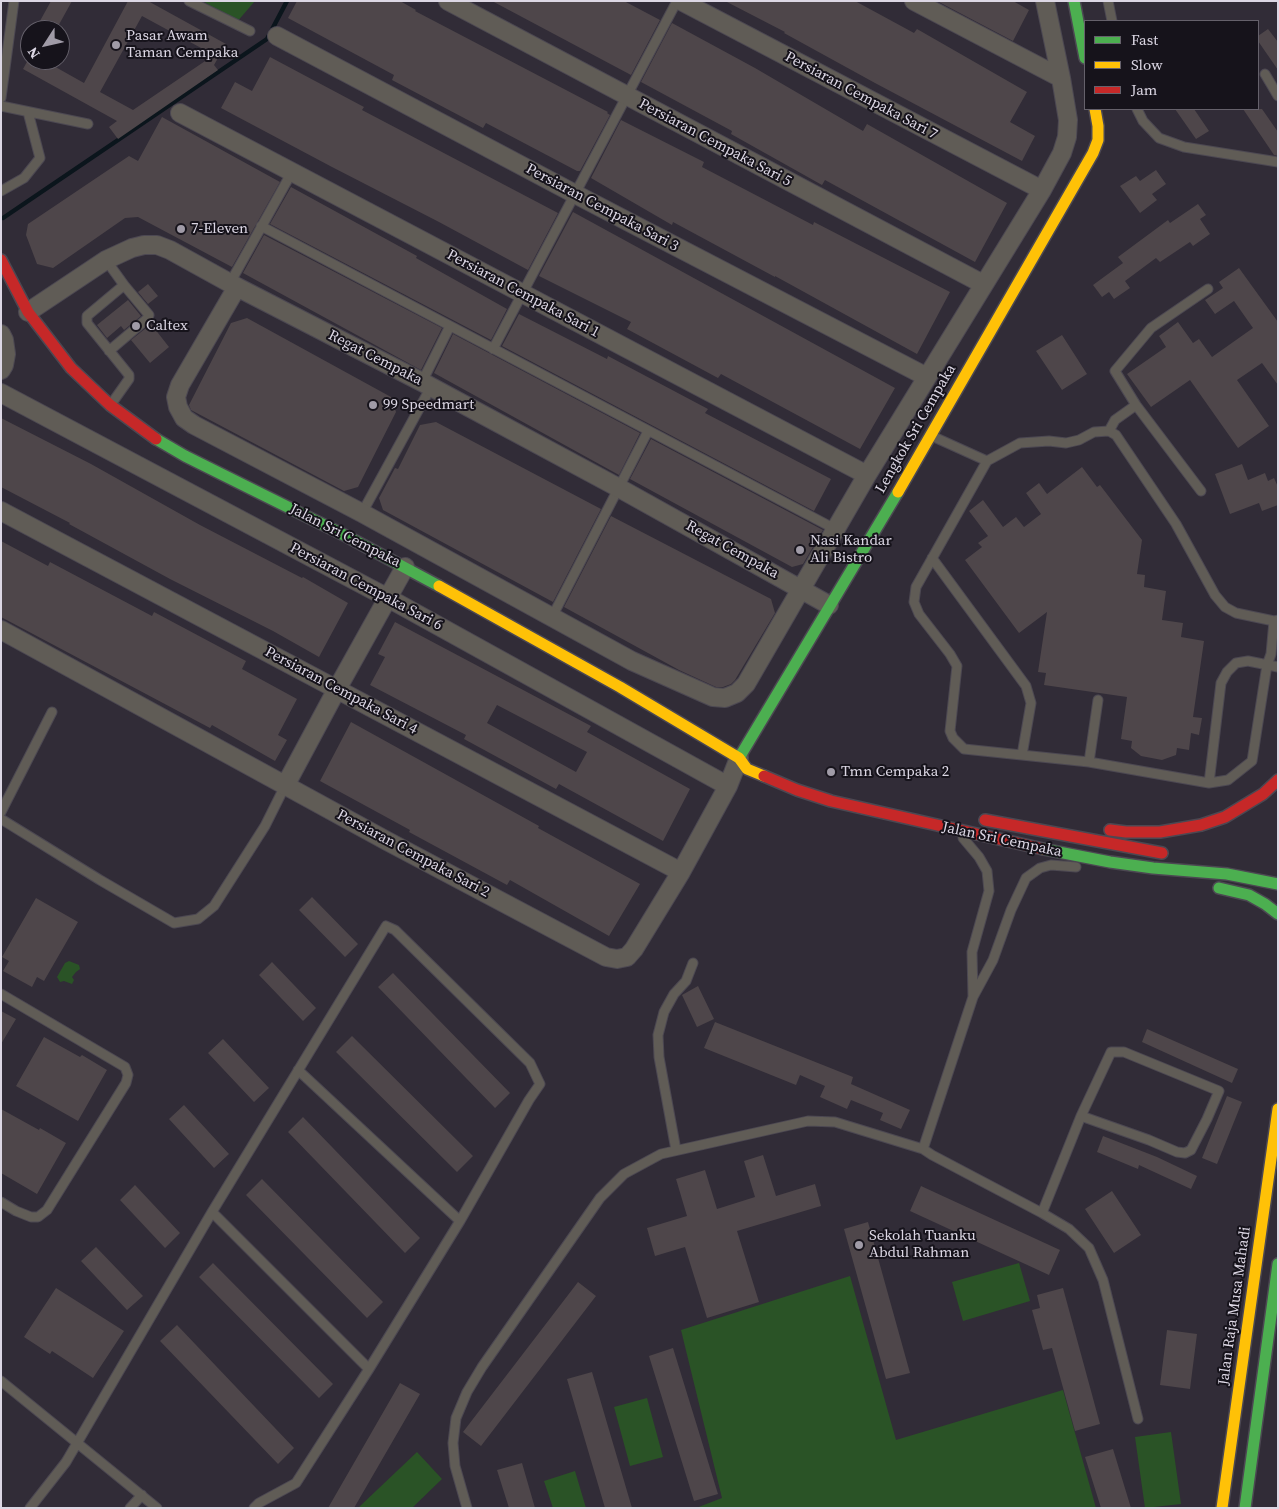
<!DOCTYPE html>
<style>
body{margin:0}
#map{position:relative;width:1279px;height:1509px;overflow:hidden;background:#312c37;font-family:"Source Serif 4",serif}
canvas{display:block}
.frame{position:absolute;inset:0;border:2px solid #dcd7e4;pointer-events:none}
.legend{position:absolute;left:1084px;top:20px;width:175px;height:90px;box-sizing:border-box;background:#16131b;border:1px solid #65616b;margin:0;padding:6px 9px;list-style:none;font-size:15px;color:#dcd7e4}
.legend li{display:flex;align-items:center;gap:10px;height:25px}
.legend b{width:25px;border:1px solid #65616b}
.north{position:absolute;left:20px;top:20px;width:50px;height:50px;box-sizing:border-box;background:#16131b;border:1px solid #65616b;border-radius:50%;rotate:235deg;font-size:14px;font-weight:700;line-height:20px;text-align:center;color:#dcd7e4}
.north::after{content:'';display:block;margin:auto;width:18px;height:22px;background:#a09ba7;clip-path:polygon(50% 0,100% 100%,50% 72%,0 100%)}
</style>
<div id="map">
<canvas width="1279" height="1509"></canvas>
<div class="frame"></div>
<ul class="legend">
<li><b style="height:6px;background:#4caf50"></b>Fast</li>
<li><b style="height:6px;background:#ffc107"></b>Slow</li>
<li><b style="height:6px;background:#c62828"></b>Jam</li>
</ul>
<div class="north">N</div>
</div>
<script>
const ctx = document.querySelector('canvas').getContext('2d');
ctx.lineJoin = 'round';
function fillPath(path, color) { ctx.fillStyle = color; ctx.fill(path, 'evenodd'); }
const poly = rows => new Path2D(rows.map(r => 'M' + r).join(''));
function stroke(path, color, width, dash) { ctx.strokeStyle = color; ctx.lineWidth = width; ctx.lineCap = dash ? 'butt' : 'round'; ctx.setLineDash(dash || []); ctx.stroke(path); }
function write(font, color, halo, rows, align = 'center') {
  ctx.font = font + ' "Source Serif 4",serif'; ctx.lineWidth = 4; ctx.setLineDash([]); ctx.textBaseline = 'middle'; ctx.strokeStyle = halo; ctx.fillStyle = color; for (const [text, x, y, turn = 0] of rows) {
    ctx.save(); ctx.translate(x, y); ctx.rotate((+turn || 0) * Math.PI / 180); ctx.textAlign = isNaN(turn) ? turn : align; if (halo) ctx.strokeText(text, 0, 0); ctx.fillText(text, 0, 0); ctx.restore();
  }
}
fillPath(poly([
 [203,1,255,1,236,23],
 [69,961,79,965,80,969,76,972,72,977,74,980,72,984,64,981,60,982,57,977,65,963],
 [1019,1263,1030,1301,963,1321,952,1282],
 [850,1276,896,1440,1063,1390,1096,1508,696,1508,722,1498,681,1330],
 [647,1398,663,1457,630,1466,614,1407],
 [1171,1432,1181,1504,1145,1508,1135,1437],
 [417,1452,442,1479,412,1508,358,1508],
 [575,1471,586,1508,553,1508,544,1481]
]), '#2a5326');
stroke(poly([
 [3,218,267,39,287,1]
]), '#0b151c', 4.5);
fillPath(poly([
 [51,1,72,1,56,30,35,30],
 [128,1,148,1,226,44,214,65,218,70,118,139,109,127,117,121,23,69,28,60,43,60,84,83],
 [142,16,214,55,133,110,100,92],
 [297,1,400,1,416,10,415,11,608,112,607,113,610,115,580,171,577,171,486,123,483,128,392,80,394,75,288,18],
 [492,1,624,1,660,20,631,75],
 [725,1,855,1,914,33,917,29,1027,92,1010,122,1035,136,1022,161,875,83,784,33,785,32],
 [937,1,1013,1,1029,10,1013,41],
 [672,23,755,68,863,131,867,124,1007,203,975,262,825,180,822,185,731,134,732,131,641,82],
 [1268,29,1278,42,1278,70,1258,41,1258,36],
 [270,57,364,107,362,110,558,213,528,270,439,222,332,167,221,108,235,82,252,91],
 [1175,109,1194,109,1209,131,1196,139],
 [1243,109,1262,109,1278,132,1278,156,1274,155],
 [162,117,280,182,232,267,138,217,125,218,53,268,37,264,26,235,28,224,129,156,138,161],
 [621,120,704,162,702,167,813,225,814,222,950,292,917,354,775,276,775,277,673,222,672,225,591,178],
 [1156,170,1166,184,1152,194,1157,200,1140,213,1120,186,1136,176,1140,181],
 [291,187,417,256,416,258,507,309,491,340,270,224],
 [1198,204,1206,215,1200,219,1210,234,1193,246,1190,242,1160,262,1156,258,1125,281,1130,288,1114,299,1109,292,1102,297,1093,285,1123,263,1118,257,1168,220,1170,223],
 [573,212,895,388,860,449,721,374,718,378,627,329,631,322,539,276],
 [264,235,442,328,421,370,243,273],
 [1239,268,1278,322,1278,385,1262,363,1237,380,1269,426,1238,448,1190,380,1151,407,1127,374,1166,347,1159,336,1178,322,1193,343,1199,339,1212,357,1253,328,1234,301,1215,314,1205,300,1223,288,1219,282],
 [148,284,158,296,148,304,138,292],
 [128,300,141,316,124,330,121,326,107,338,97,325],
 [519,314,607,359,608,356,708,409,705,413,831,479,814,511,502,346],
 [247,318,391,397,396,412,358,487,344,491,191,410,189,405,231,323],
 [151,324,169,347,150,363,131,340],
 [453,334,640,433,619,475,434,373],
 [1062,335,1087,374,1062,390,1036,351],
 [1,418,91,464,200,525,302,578,303,577,348,603,319,657,273,631,170,579,69,524,70,523,1,487],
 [436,422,601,509,553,602,383,510,379,498,395,468,398,469,420,425],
 [651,439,823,530,803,564,792,567,630,479],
 [1242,464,1248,480,1265,473,1268,481,1274,478,1278,487,1278,505,1262,511,1259,503,1230,514,1215,474],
 [1082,467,1097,487,1100,485,1142,540,1137,574,1145,575,1144,587,1166,591,1162,620,1183,623,1181,637,1204,641,1193,717,1202,718,1199,735,1191,733,1189,750,1177,748,1176,755,1162,760,1141,756,1131,748,1132,741,1121,739,1127,697,1044,685,1046,673,1038,672,1047,612,1019,633,965,560,982,547,978,543,988,536,969,511,983,500,1003,527,1016,517,1024,527,1041,514,1026,493,1039,483,1047,494],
 [611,516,771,599,775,613,735,680,731,684,723,687,716,687,679,670,564,607],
 [1,541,48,566,50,562,152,616,154,612,246,661,242,669,297,699,278,735,287,740,275,761,212,725,210,728,1,617],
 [395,622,591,726,587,732,690,789,663,841,559,784,556,789,464,739,466,735,370,685,385,657,378,654],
 [497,705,587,752,576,772,487,723],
 [351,722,539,826,538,828,640,884,609,936,510,880,507,885,409,832,410,830,320,781],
 [312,897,358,944,345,957,299,910],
 [36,898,78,922,44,981,37,977,32,987,3,971,9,961,2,957],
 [272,962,316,1008,303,1021,259,975],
 [393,973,510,1093,495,1108,378,987],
 [698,986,714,1019,697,1027,682,995],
 [1,1011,16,1019,1,1044],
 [715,1022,853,1077,851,1084,910,1110,901,1129,880,1120,883,1113,851,1100,847,1109,820,1097,825,1086,800,1075,796,1085,704,1048],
 [1147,1029,1238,1069,1232,1083,1142,1042],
 [352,1036,473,1156,457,1172,336,1052],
 [44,1037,80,1057,82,1055,107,1070,78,1121,16,1086],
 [223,1039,269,1088,254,1102,208,1053],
 [1227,1096,1242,1102,1217,1164,1202,1158],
 [184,1105,229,1154,214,1168,169,1119],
 [1,1109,39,1130,40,1128,66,1143,37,1194,1,1173],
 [303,1117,420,1238,405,1253,288,1132],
 [1103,1136,1157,1157,1197,1176,1191,1189,1139,1165,1138,1169,1097,1152],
 [763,1155,776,1196,815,1184,821,1206,737,1231,759,1302,707,1318,685,1247,655,1256,647,1228,687,1216,676,1179,705,1170,717,1209,755,1197,744,1161],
 [262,1179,383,1302,367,1318,246,1195],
 [135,1185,180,1233,165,1248,120,1200],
 [921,1186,1060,1250,1049,1275,910,1211],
 [1112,1191,1141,1235,1114,1253,1085,1209],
 [868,1222,910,1373,886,1379,844,1229],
 [96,1247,143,1296,127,1310,81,1261],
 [213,1263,333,1384,319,1398,199,1277],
 [578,1282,596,1296,481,1446,463,1432],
 [56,1288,124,1331,93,1378,52,1351,50,1354,24,1337],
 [1063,1288,1100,1424,1075,1431,1052,1348,1043,1350,1032,1310,1040,1308,1037,1295],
 [177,1325,294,1448,278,1464,160,1341],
 [1167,1330,1197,1334,1190,1389,1160,1385],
 [673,1348,718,1494,694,1501,649,1356],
 [592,1372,632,1508,605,1508,567,1379],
 [400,1383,420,1394,354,1508,328,1508],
 [1113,1449,1131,1508,1101,1508,1085,1457],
 [522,1463,535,1508,509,1508,497,1470]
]), '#4e464a');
const lane = poly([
 [189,1,250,31],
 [1108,1,1112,21],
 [1265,74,1278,96],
 [1,98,14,1],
 [1,106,88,124],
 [1137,109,1143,121,1159,138,1184,147,1278,162],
 [1,191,24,178,40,158,28,112],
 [261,226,835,529],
 [106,260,124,285,87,316,87,323,129,375,129,379,112,403],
 [230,283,292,172],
 [493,349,677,1],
 [109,351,148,318,149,315,124,285],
 [422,382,450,326],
 [1109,431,1115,420,1136,405],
 [934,437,987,461,1020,443,1049,441,1066,443,1079,440,1094,432,1109,431,1116,435,1176,524,1215,595,1225,607,1236,613,1274,621,1278,620],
 [987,461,916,587,914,602,919,614,950,654,957,666,950,731,953,738,964,749,1089,762,1209,783,1228,780,1252,761,1267,665,1271,654,1274,621],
 [1201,491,1136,405,1115,371,1151,328,1208,289],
 [362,513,431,387],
 [932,558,1026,686,1031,703,1022,755],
 [552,617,648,431],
 [1089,762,1098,700],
 [1209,783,1221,683,1227,672,1236,663,1248,661,1278,667],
 [1,812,52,712],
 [1,819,100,880,174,923,198,919,214,906,265,826,285,786],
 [963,838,979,857,987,871,989,891,972,952,973,997],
 [1,994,125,1067,128,1075,126,1083,47,1210,38,1217,31,1217,16,1211,1,1202],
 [298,1070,460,1221],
 [923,1149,973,997,993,960,1011,910,1026,878,1040,868,1051,865,1076,867],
 [676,1150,659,1057,658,1035,664,1012,674,994,686,981,693,963],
 [212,1212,369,1369],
 [1042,1213,1081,1116,1111,1052,1124,1052,1219,1091,1207,1119,1191,1150,1185,1153,1177,1152,1149,1140,1081,1116],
 [1,1381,157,1508],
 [30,1508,66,1462,212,1212,386,926,395,930,530,1063,540,1084,529,1100,460,1221,369,1369,296,1483,259,1503,254,1508],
 [130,1508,142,1495],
 [467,1508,455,1466,453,1443,456,1418,467,1392,482,1367,600,1198,624,1174,661,1154,808,1121,835,1122,923,1149,932,1155,1042,1213,1069,1229,1089,1248,1103,1280,1138,1419]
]);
const street = poly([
 [448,1,983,284],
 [681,1,1042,190],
 [914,1,1061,78],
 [277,36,575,194,927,377],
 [180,113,867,475],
 [237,287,180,385,176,397,178,407,184,418,194,425,362,513,632,661,713,697,725,698,737,693,746,684,867,475,1042,190,1062,153,1067,137,1068,120,1061,78,1045,1],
 [28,312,106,260,132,248,144,245,157,245,170,250,237,287,422,382,619,488,829,605],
 [1,334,4,340,6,354,4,365,1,370],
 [1,393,388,598,728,786],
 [1,511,681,872],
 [1,630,387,841,606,957,617,959,627,957,634,949,681,872,728,786,739,758],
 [285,786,337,689,405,567]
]);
const fast = poly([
 [1074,1,1085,58],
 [156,439,185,456,346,536,439,586],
 [739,758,898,492],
 [1043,849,1110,862,1153,868,1227,874,1278,884],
 [1219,888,1249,895,1265,904,1278,914],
 [1245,1508,1278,1264]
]);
const slow = poly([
 [898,492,1093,153,1098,140,1098,126,1095,109],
 [439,586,620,687,739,758,747,769,764,776],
 [1222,1508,1278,1109]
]);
const jam = poly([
 [1,260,28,312,71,368,110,405,156,439],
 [764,776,797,790,831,801,1043,849],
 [985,820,1162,853],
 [1110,830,1126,832,1160,832,1201,825,1225,817,1263,794,1278,780]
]);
stroke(lane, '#4c4852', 11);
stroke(street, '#4c4852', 20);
stroke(fast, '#4c4852', 14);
stroke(slow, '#4c4852', 14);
stroke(jam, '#4c4852', 14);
stroke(lane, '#605c56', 9);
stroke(street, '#605c56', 18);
stroke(fast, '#4caf50', 11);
stroke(slow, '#ffc107', 11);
stroke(jam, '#c62828', 11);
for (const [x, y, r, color] of [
 [116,45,5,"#a09ba7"],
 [181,229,5,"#a09ba7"],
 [136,326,5,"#a09ba7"],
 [373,405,5,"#a09ba7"],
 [800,550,5,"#a09ba7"],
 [831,772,5,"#a09ba7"],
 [859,1245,5,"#a09ba7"]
]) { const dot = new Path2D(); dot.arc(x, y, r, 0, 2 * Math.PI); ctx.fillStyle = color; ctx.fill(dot); stroke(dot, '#16131b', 2); }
write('15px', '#dcd7e4', '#16131b', [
 ["Pasar Awam",126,36],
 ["Taman Cempaka",126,53],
 ["7-Eleven",191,229],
 ["Caltex",146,326],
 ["99 Speedmart",383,405],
 ["Nasi Kandar",810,541],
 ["Ali Bistro",810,558],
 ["Tmn Cempaka 2",841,772],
 ["Sekolah Tuanku",869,1236],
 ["Abdul Rahman",869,1253]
], 'left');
write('15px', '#dcd7e4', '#16131b', [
 ["Persiaran Cempaka Sari 7",861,96,28],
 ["Persiaran Cempaka Sari 5",715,143,28],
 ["Persiaran Cempaka Sari 3",602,208,28],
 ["Persiaran Cempaka Sari 1",523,294,28],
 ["Regat Cempaka",375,358,27],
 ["Lengkok Sri Cempaka",916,429,-60],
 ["Jalan Sri Cempaka",345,536,27],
 ["Regat Cempaka",732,550,29],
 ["Persiaran Cempaka Sari 6",366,587,28],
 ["Persiaran Cempaka Sari 4",341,691,28],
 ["Jalan Sri Cempaka",1002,840,12],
 ["Persiaran Cempaka Sari 2",413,854,28],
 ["Jalan Raja Musa Mahadi",1235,1306,-82]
]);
</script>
